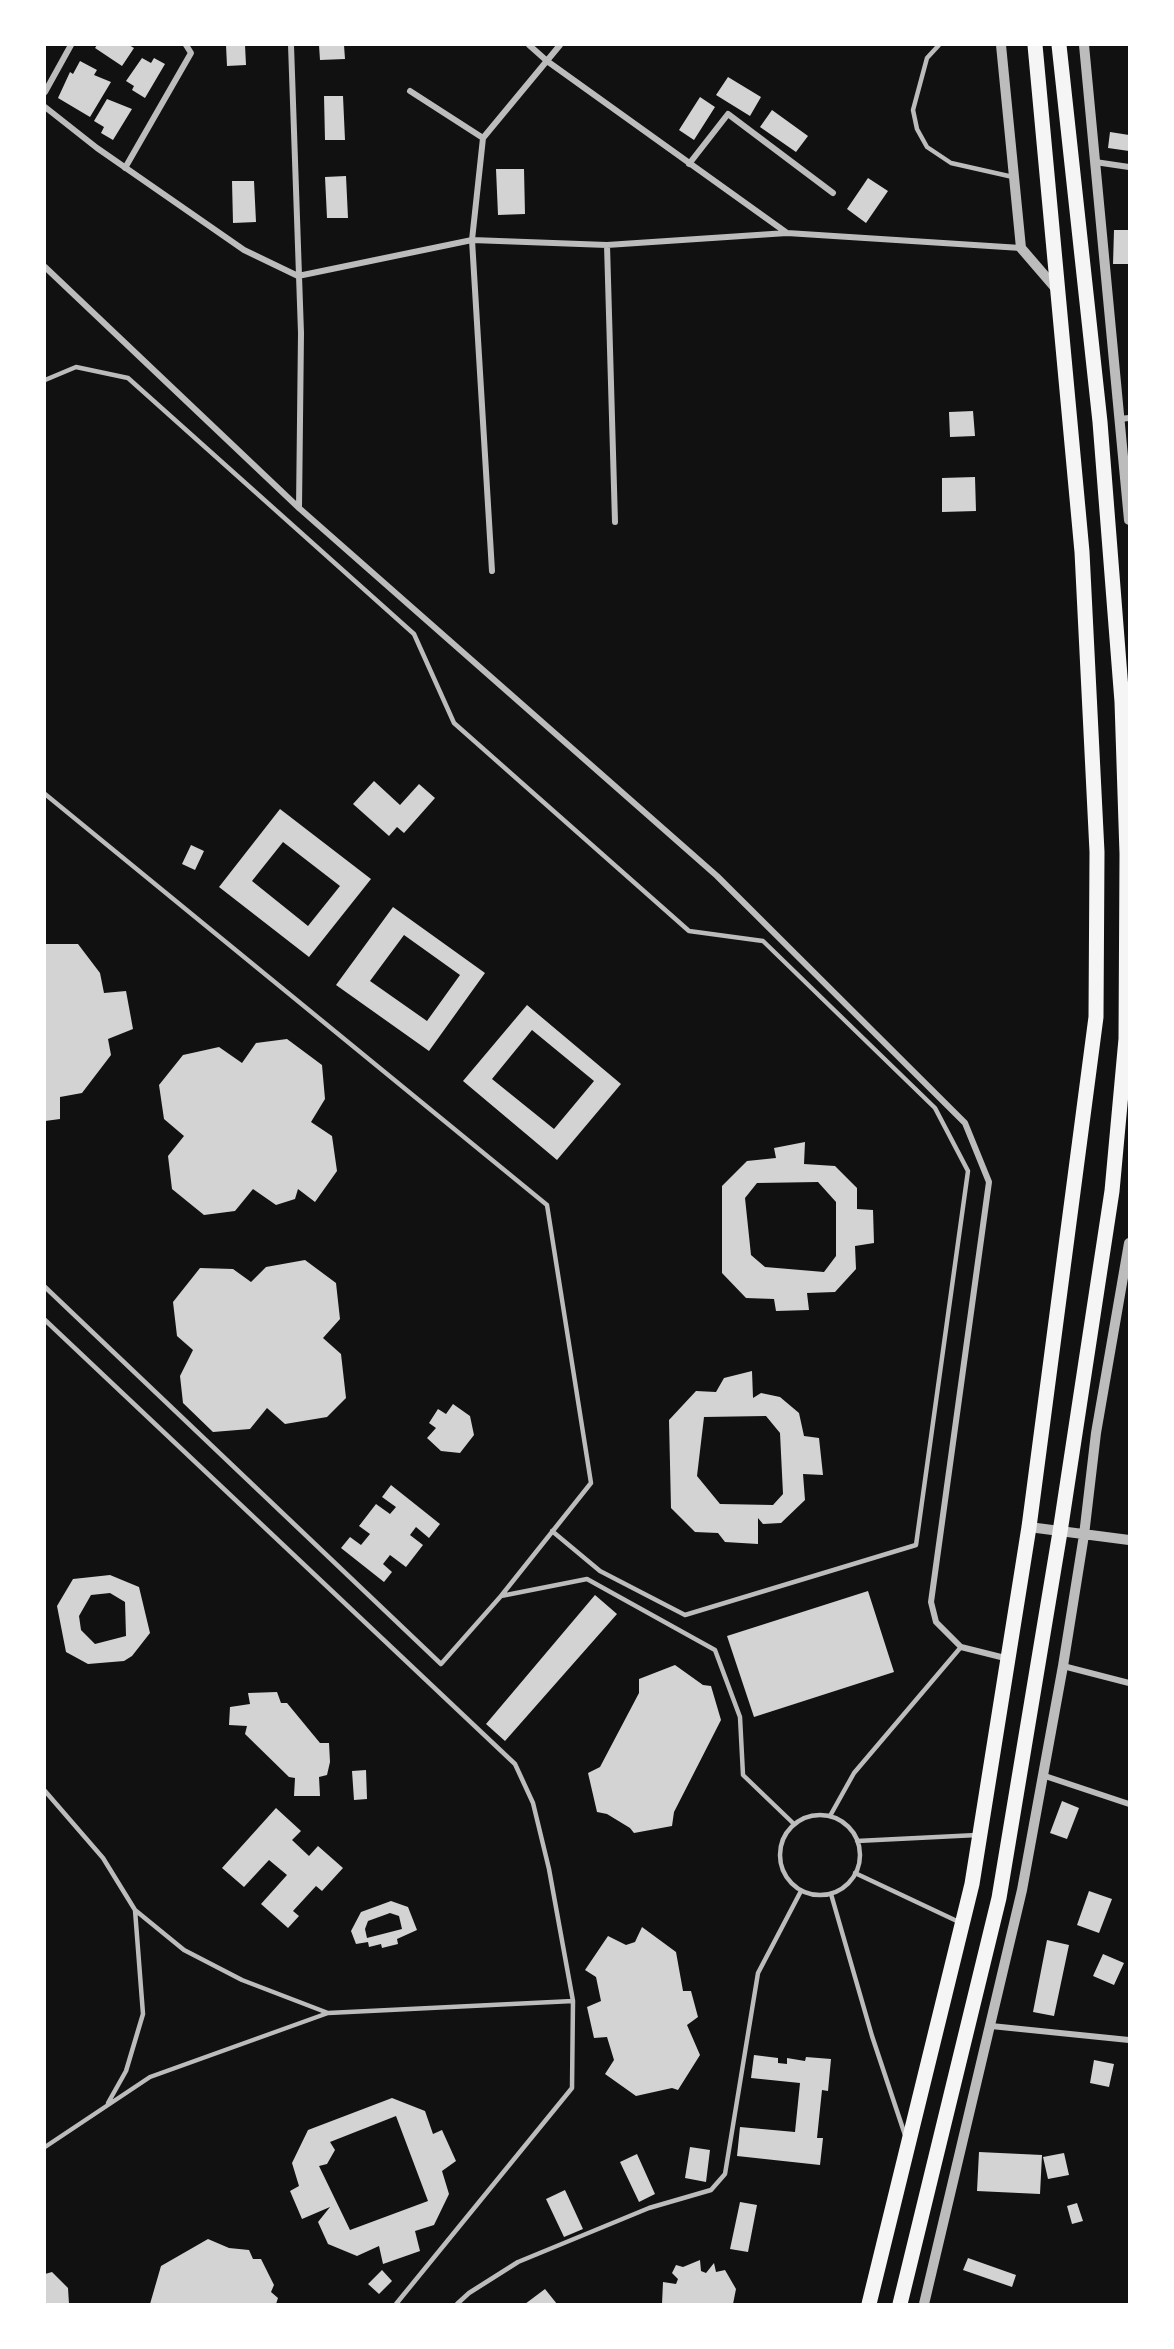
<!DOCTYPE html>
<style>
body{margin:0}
#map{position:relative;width:1174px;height:2349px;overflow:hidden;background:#111;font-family:"IBM Plex Sans",sans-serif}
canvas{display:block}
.frame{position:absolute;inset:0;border:46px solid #fff;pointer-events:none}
</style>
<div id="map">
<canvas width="1174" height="2349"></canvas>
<div class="frame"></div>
</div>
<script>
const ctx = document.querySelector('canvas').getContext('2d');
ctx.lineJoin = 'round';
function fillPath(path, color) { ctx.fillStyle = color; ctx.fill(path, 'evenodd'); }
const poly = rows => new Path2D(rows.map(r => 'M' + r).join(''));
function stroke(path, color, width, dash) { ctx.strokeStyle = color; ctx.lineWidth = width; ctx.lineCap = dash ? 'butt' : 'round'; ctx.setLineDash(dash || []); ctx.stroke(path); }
fillPath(poly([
 [97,45,129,45,134,48,122,66,95,48],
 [226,45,245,45,246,65,227,66],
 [319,45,344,45,345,59,320,60],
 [142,58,151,63,154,58,165,64,145,98,132,90,134,86,126,81],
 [80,61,97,70,94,75,111,82,90,117,58,98,70,72,73,74],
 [728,77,761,97,750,116,716,95],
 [324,96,343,96,345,140,325,140],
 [700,97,715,107,694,140,679,130],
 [107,99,132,109,113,140,101,133,104,127,94,121],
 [772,110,808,136,796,152,760,127],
 [1110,132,1129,135,1129,151,1108,148],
 [496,169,524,169,525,214,498,215],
 [346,176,348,218,327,218,325,177],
 [868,178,888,191,866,223,847,209],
 [232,181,254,181,256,222,233,223],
 [1114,230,1129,230,1129,264,1113,264],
 [973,411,975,436,950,437,949,412],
 [975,477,976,511,942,512,942,478],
 [374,781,400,805,419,784,435,798,404,833,397,827,389,836,353,804],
 [280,809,371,879,309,957,219,887],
 [283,842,340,886,308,926,252,881],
 [191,845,204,851,195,870,182,864],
 [393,907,485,973,429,1051,336,985],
 [404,935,460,975,427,1021,370,981],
 [45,944,78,944,100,973,104,993,126,991,133,1029,108,1039,111,1055,82,1093,60,1097,60,1119,45,1121],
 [527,1005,621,1084,557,1160,463,1081],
 [532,1030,594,1081,554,1129,492,1079],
 [287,1039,322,1065,325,1099,311,1122,332,1136,337,1171,315,1202,298,1189,295,1199,276,1205,253,1189,235,1211,204,1215,172,1189,168,1156,184,1136,164,1119,159,1085,183,1055,219,1047,242,1063,256,1043],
 [805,1142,804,1164,835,1166,857,1188,857,1209,873,1210,874,1243,855,1246,856,1269,835,1292,807,1293,809,1310,776,1311,774,1299,746,1298,722,1273,722,1186,747,1161,776,1158,774,1148],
 [818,1182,836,1202,836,1256,824,1272,765,1267,751,1255,745,1198,757,1183],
 [305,1260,336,1283,340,1319,323,1338,341,1354,346,1398,327,1417,285,1424,267,1408,250,1429,213,1432,183,1403,180,1376,193,1350,177,1336,173,1302,200,1268,233,1269,251,1282,266,1267],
 [752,1371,753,1398,761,1393,780,1397,799,1413,804,1436,819,1438,823,1475,803,1474,805,1500,781,1523,763,1524,758,1518,758,1544,725,1542,718,1533,695,1532,671,1508,669,1420,696,1391,716,1392,724,1378],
 [766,1416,780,1433,783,1494,773,1505,720,1504,697,1476,704,1417],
 [453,1404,470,1416,474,1435,460,1453,441,1451,427,1438,436,1428,429,1423,438,1409,446,1414],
 [391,1485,440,1524,429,1538,416,1527,410,1535,423,1545,406,1567,390,1555,383,1564,392,1572,384,1582,341,1548,350,1537,361,1545,370,1534,359,1526,376,1504,390,1514,396,1507,382,1497],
 [110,1575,139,1587,150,1633,132,1656,124,1661,88,1664,66,1652,57,1606,73,1579],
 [110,1593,125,1602,126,1636,95,1644,81,1630,79,1616,91,1595],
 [868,1591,894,1672,754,1717,727,1636],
 [595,1595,617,1614,505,1741,486,1724],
 [675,1665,703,1685,711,1686,721,1720,674,1812,672,1826,634,1833,630,1828,607,1814,597,1812,588,1773,600,1767,639,1693,639,1679],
 [277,1692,281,1703,287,1703,320,1743,329,1743,330,1762,327,1775,319,1777,320,1796,294,1796,295,1778,289,1777,245,1734,247,1726,229,1725,230,1707,250,1704,248,1693],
 [366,1770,367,1799,354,1800,352,1771],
 [1062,1801,1079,1808,1067,1839,1050,1833],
 [276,1808,301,1831,292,1840,309,1856,318,1846,343,1868,322,1891,316,1886,293,1911,299,1916,288,1928,261,1904,287,1875,269,1860,244,1887,222,1868],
 [1089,1891,1112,1899,1099,1933,1077,1925],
 [391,1901,408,1907,417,1930,397,1939,398,1944,382,1948,381,1944,369,1947,368,1942,356,1944,351,1931,361,1912],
 [390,1913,399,1916,402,1929,367,1938,365,1929,368,1921],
 [642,1927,676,1952,683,1991,691,1991,698,2017,687,2025,700,2055,678,2090,672,2088,636,2096,605,2074,614,2060,607,2037,594,2038,587,2007,601,2001,596,1977,585,1970,608,1936,626,1945,635,1942],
 [1047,1940,1069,1945,1054,2016,1033,2012],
 [1103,1954,1124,1963,1114,1985,1093,1976],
 [754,2055,778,2058,778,2063,787,2064,787,2058,805,2061,806,2057,831,2059,828,2091,822,2090,817,2138,823,2138,820,2165,737,2156,740,2127,795,2132,800,2083,751,2078],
 [1094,2060,1114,2064,1109,2087,1090,2083],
 [392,2098,425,2111,433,2134,442,2130,456,2161,442,2171,449,2194,434,2225,415,2231,420,2251,383,2264,379,2246,357,2256,328,2244,318,2222,330,2207,302,2219,290,2191,299,2186,292,2163,308,2130],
 [396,2116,428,2201,350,2230,319,2166,327,2164,335,2150,330,2142],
 [690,2147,710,2150,706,2182,685,2178],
 [979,2152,1042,2155,1040,2194,977,2191],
 [1064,2153,1069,2175,1048,2179,1043,2157],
 [637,2154,655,2194,639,2202,620,2162],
 [565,2190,583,2229,564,2237,546,2199],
 [740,2202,757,2205,748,2252,730,2249],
 [1077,2203,1083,2221,1072,2224,1067,2206],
 [208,2239,229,2248,249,2250,253,2259,261,2259,274,2285,271,2292,278,2298,276,2304,150,2304,161,2266],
 [968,2258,1016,2275,1012,2287,963,2270],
 [700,2260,701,2271,706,2273,714,2263,716,2272,725,2270,736,2289,733,2304,662,2304,663,2282,676,2284,678,2279,672,2273,676,2265,683,2267],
 [382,2270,392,2281,379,2294,368,2284],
 [52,2272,68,2288,69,2304,46,2304,45,2274],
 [545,2289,557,2304,525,2304]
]), '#d3d3d3');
stroke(poly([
 [939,45,927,58,913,110,917,129,927,147,951,163,1013,177],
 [45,380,76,367,128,378,414,634,454,723,689,931,763,941,935,1108,968,1171,916,1545,685,1615,600,1571,552,1531],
 [45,794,547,1205,591,1483,501,1596,587,1579,715,1650,740,1717,743,1775,794,1824],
 [45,1287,441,1664,501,1596],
 [45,1320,515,1764,533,1803,549,1869,573,2001,572,2088,396,2304],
 [45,1791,103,1858,135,1910,143,2014,126,2071,108,2103],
 '780 1855a40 40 0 1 1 80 0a40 40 0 1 1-80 0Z',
 [830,1816,854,1773,961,1647],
 [857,1841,977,1835],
 [855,1873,959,1922],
 [831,1894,872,2036,905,2135],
 [135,1910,184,1950,242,1980,328,2013],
 [45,2147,150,2077,328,2013,573,2001],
 [457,2304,469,2293,518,2262,649,2208,711,2190,725,2174,758,1973,801,1891]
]), '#bcbcbc', 4.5);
stroke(poly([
 [291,45,301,333,299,508],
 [529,45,547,61,787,233,1021,248],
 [410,91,483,138,560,45],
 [45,92,71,45],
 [45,107,97,148,244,250,298,276,472,240,607,245,787,233],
 [483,138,472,240,492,571],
 [1095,162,1129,167],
 [689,164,728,114,833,193],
 [125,168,191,53,186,45],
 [607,245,615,522],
 [45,267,299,508,717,876,965,1123,989,1182,931,1602,936,1622,961,1647,1009,1659],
 [1119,419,1129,418],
 [1063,1666,1129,1683],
 [1042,1775,1129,1804],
 [991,2026,1129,2040]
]), '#bcbcbc', 6);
stroke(poly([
 [1001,45,1021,248,1058,291],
 [1084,45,1129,520],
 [1029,1527,1129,1540],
 [924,2304,1022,1890,1063,1666,1084,1535,1096,1433,1129,1243]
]), '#bcbcbc', 10);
stroke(poly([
 [869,2304,972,1884,1029,1527,1096,1017,1097,852,1082,552,1035,45],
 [900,2304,999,1898,1060,1532,1112,1191,1126,1039,1127,854,1122,702,1100,422,1059,45]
]), '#f5f5f5', 15);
</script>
